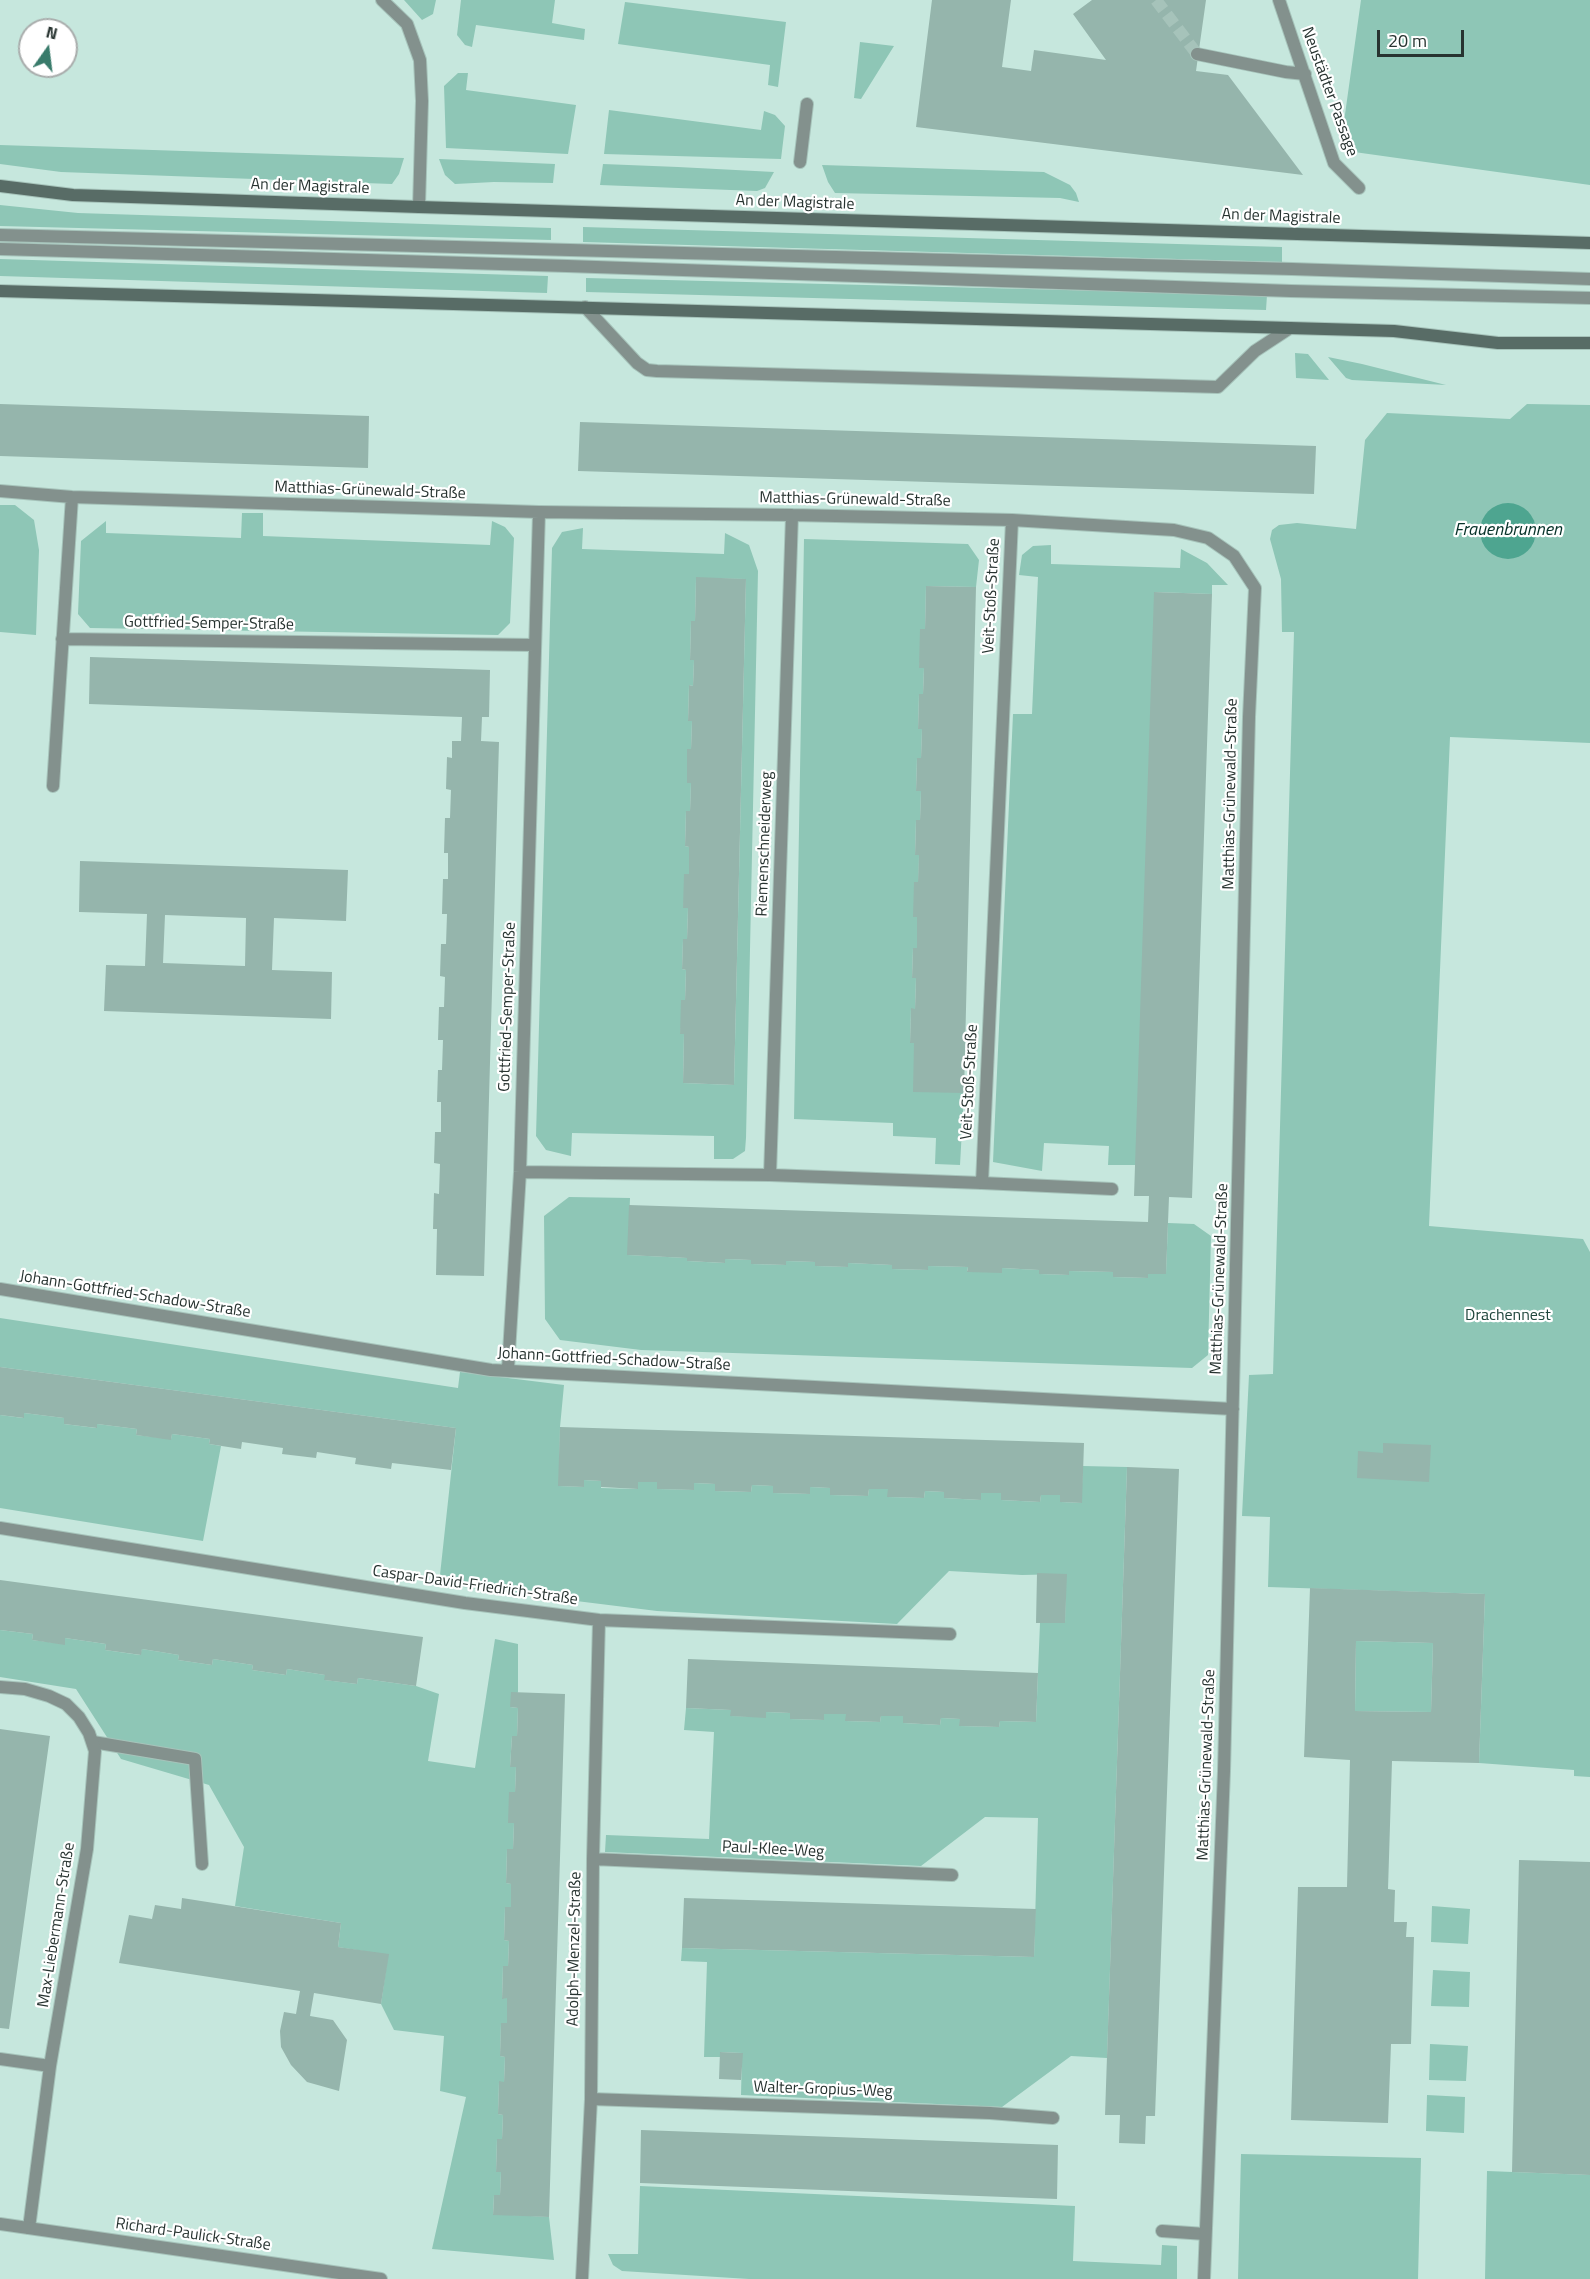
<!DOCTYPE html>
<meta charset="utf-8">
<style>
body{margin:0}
#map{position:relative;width:1590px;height:2279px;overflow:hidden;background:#c6e7dd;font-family:"Titillium Web",sans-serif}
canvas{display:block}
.north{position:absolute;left:18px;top:18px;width:60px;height:60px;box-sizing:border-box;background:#fff;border:2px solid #a9adac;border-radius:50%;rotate:14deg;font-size:16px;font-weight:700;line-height:24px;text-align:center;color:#273330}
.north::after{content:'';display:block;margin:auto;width:21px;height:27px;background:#397b6b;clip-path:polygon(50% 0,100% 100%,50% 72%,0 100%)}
.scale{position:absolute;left:1377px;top:30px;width:87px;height:27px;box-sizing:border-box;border:3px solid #273330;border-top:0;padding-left:8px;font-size:18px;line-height:21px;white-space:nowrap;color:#273330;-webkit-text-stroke:4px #fff;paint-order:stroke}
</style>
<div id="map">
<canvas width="1590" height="2279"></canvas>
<div class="north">N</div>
<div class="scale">20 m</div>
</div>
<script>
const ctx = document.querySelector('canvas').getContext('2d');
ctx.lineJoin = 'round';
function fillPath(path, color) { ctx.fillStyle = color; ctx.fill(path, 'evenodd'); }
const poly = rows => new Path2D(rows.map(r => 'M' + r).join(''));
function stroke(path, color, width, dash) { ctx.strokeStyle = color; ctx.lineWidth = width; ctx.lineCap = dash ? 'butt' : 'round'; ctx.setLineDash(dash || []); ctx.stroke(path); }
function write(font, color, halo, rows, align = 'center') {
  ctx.font = font + ' "Titillium Web",sans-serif'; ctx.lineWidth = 4.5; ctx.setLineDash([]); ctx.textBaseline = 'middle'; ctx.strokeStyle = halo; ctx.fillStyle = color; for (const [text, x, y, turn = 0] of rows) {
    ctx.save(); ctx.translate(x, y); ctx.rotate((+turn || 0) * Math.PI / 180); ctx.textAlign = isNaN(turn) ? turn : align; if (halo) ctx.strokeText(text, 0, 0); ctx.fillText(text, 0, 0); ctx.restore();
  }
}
fillPath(poly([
 [404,0,436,0,433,14,422,20],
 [461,0,555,0,552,23,585,29,584,40,476,25,472,47,465,45,457,35],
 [1361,0,1590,0,1590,185,1340,150],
 [625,2,786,22,778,87,768,85,770,65,618,44],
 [860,42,894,46,861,99,854,98],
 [458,73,468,73,466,90,576,105,568,154,446,148,444,86],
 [609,110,761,130,764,111,775,115,785,126,781,159,604,154],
 [0,145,214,152,404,158,399,174,392,184,61,172,0,164],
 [439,159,555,164,553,183,494,182,455,184,445,175],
 [603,164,678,167,774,172,765,188,757,191,600,185],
 [822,165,1044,172,1070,185,1076,193,1079,202,1060,198,835,193,828,182],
 [0,205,78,213,551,228,551,240,0,226],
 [583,227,1282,247,1282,262,583,242],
 [0,259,548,276,547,293,0,276],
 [586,278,1267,295,1266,310,586,292],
 [1295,353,1308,354,1329,380,1296,378],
 [1328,357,1362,364,1446,385,1352,380,1346,378],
 [1527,404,1590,405,1590,743,1450,737,1429,1226,1583,1239,1590,1252,1590,1777,1574,1776,1574,1770,1479,1763,1485,1594,1268,1587,1270,1517,1242,1516,1249,1375,1273,1374,1294,632,1282,632,1281,579,1270,539,1272,530,1279,525,1297,523,1356,529,1365,440,1387,413,1510,419],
 [0,505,15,505,34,520,39,550,36,635,0,632],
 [242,513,263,513,263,536,490,545,492,521,505,527,514,538,510,623,498,635,90,628,78,614,81,541,106,521,106,533,241,538],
 [583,528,582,549,724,554,725,533,749,545,758,571,746,1138,745,1151,733,1159,714,1159,714,1136,572,1133,571,1156,546,1150,536,1136,552,548,562,532],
 [696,578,746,579,734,1085,683,1083,684,1034,680,1034,685,1000,686,970,682,969,683,940,687,939,688,908,683,908,689,874,689,847,685,846,686,811,690,811,691,783,687,782,687,750,691,749,692,721,688,720,689,685,693,686,694,660,690,659,691,621,695,621],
 [804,539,968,544,979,560,976,587,926,586,925,629,919,668,924,668,923,694,919,694,918,729,922,729,921,758,917,758,916,791,921,791,920,820,916,820,915,855,919,855,917,948,913,948,912,978,916,978,915,1009,911,1009,910,1042,914,1043,964,1093,960,1165,935,1164,936,1138,893,1136,893,1123,794,1119],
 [1051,545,1051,564,1180,568,1181,549,1207,563,1228,585,1212,585,1212,594,1155,592,1136,1165,1108,1165,1109,1146,1044,1143,1042,1171,993,1162,1013,714,1032,714,1038,577,1019,575,1022,555,1033,546],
 [569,1197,630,1198,628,1255,687,1258,687,1261,724,1263,725,1259,751,1260,752,1264,785,1265,786,1261,815,1262,816,1266,848,1267,848,1263,892,1265,892,1269,927,1270,928,1266,968,1267,967,1271,1002,1272,1002,1268,1039,1270,1040,1274,1068,1275,1069,1271,1113,1272,1113,1277,1148,1278,1148,1274,1166,1273,1168,1223,1194,1224,1211,1236,1208,1355,1192,1368,641,1350,560,1340,545,1319,544,1216],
 [0,1318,458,1388,460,1372,564,1385,560,1427,559,1486,584,1487,584,1480,601,1481,601,1488,637,1489,638,1482,657,1482,658,1489,694,1490,694,1483,715,1484,715,1491,751,1492,752,1485,773,1486,773,1493,810,1494,810,1487,830,1488,830,1495,868,1496,869,1489,888,1489,888,1497,924,1498,925,1491,944,1492,944,1498,981,1500,981,1493,1001,1493,1001,1500,1040,1502,1041,1495,1060,1495,1061,1502,1081,1503,1083,1466,1127,1467,1107,2058,1071,2056,1002,2107,741,2095,742,2053,721,2052,720,2057,704,2057,707,1962,681,1961,682,1948,1034,1957,1038,1818,985,1817,921,1866,605,1852,606,1835,709,1839,714,1732,684,1730,686,1708,731,1710,731,1716,766,1717,766,1712,790,1713,790,1719,824,1720,824,1714,846,1714,846,1721,880,1722,881,1716,903,1716,903,1723,940,1725,941,1718,960,1719,960,1726,999,1727,1000,1721,1036,1722,1040,1623,1065,1623,1066,1574,1022,1575,949,1571,897,1624,657,1611,439,1584,456,1428,0,1367],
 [24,1413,64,1418,64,1424,96,1428,97,1424,137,1429,136,1435,171,1439,172,1434,210,1439,209,1444,221,1446,203,1541,0,1508,0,1415,23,1418],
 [0,1630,33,1634,32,1640,65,1644,65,1638,106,1644,105,1650,140,1655,142,1649,179,1655,178,1660,212,1665,213,1659,253,1665,252,1670,286,1675,287,1669,325,1675,325,1680,357,1684,358,1678,416,1686,439,1694,428,1761,475,1768,495,1639,518,1644,518,1692,510,1707,518,1708,517,1736,512,1736,510,1767,516,1767,515,1792,509,1792,514,1823,513,1849,507,1849,506,1883,511,1884,511,1907,505,1907,504,1940,509,1941,508,1966,503,1966,502,1998,507,1998,507,2023,501,2024,500,2056,505,2057,504,2082,499,2082,498,2114,503,2115,502,2139,497,2139,496,2172,501,2172,500,2195,494,2195,493,2214,549,2217,554,2260,432,2249,466,2097,440,2091,444,2036,394,2030,381,2004,388,1955,338,1947,341,1923,235,1906,244,1847,209,1785,121,1759,76,1689,0,1677],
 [1356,1641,1433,1643,1431,1712,1355,1711],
 [1432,1906,1470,1909,1468,1944,1431,1942],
 [1433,1970,1470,1972,1469,2007,1431,2006],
 [1430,2044,1468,2046,1466,2081,1429,2080],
 [1427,2095,1465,2097,1464,2133,1426,2131],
 [1241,2154,1421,2158,1418,2279,1238,2279],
 [1487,2171,1590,2175,1590,2279,1485,2279],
 [640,2186,1075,2206,1073,2261,1161,2265,1162,2245,1177,2246,1177,2279,749,2279,622,2271,613,2265,608,2254,638,2254]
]), '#8ec6b6');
fillPath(poly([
 '1480 531a28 28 0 1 1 56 0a28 28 0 1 1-56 0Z'
]), '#4ea590');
fillPath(poly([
 [932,0,1011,0,1002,67,1031,71,1034,50,1106,60,1073,14,1092,0,1206,0,1196,71,1228,75,1303,175,916,127],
 [0,404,369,416,368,468,0,456],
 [580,422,1316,446,1314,494,578,471],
 [696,577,746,579,734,1085,683,1083,684,1034,680,1034,681,1000,685,1000,686,970,682,969,683,939,687,939,688,908,683,908,684,874,689,874,689,847,685,846,686,811,690,811,691,783,687,783,687,749,691,749,692,721,688,721,689,685,693,686,694,660,690,660,691,621,695,621],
 [926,586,976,587,964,1093,913,1092,914,1043,910,1043,911,1008,915,1009,916,978,912,978,913,948,917,948,917,917,913,917,914,882,918,882,919,855,915,855,916,820,920,820,921,791,916,791,917,758,921,758,922,729,918,729,919,694,923,694,924,668,919,668,920,629,925,629],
 [1154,592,1212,594,1192,1198,1169,1197,1166,1274,1148,1274,1148,1278,1113,1277,1113,1272,1069,1271,1069,1275,1039,1274,1039,1270,1002,1268,1002,1273,967,1272,968,1267,928,1266,928,1270,892,1269,892,1265,848,1263,848,1267,815,1266,815,1262,786,1261,786,1265,751,1264,751,1260,725,1259,725,1263,687,1261,687,1258,627,1255,629,1205,1148,1222,1149,1196,1134,1196],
 [90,657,490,670,489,717,482,717,481,741,499,742,484,1276,436,1275,437,1229,433,1229,434,1193,439,1194,440,1164,434,1163,435,1132,441,1132,441,1102,437,1102,438,1070,442,1070,443,1040,438,1040,439,1007,444,1007,445,977,440,976,441,944,446,944,447,914,442,914,443,879,448,879,448,853,444,853,445,818,450,818,451,790,446,789,447,757,452,758,452,741,461,741,462,717,89,704],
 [80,861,348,870,346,921,274,918,272,970,332,972,331,1019,104,1011,106,965,145,966,147,914,79,912],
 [165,915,246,918,245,966,163,963],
 [0,1367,456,1428,451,1470,392,1463,391,1469,355,1464,356,1458,317,1452,316,1458,282,1454,283,1448,242,1442,241,1449,209,1444,210,1439,172,1434,171,1440,136,1435,137,1429,97,1424,97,1428,64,1424,64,1418,24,1413,24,1418,0,1415],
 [560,1427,1084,1443,1082,1503,1060,1502,1060,1495,1041,1495,1040,1502,1001,1500,1001,1493,981,1493,981,1500,944,1498,944,1492,925,1491,924,1498,887,1497,888,1489,869,1489,868,1496,830,1495,830,1488,810,1487,810,1494,773,1493,773,1486,752,1485,751,1492,715,1491,715,1484,694,1483,694,1490,657,1489,657,1482,638,1482,638,1489,601,1487,601,1481,584,1480,584,1487,558,1486],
 [1383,1443,1431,1445,1429,1482,1357,1478,1358,1451,1383,1453],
 [1127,1467,1179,1469,1155,2116,1146,2116,1145,2144,1119,2143,1120,2115,1105,2115],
 [1037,1573,1067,1574,1065,1623,1036,1623],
 [0,1580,423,1637,416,1686,358,1678,357,1684,324,1680,325,1675,287,1669,286,1675,252,1670,253,1665,213,1659,212,1665,178,1660,179,1655,142,1649,141,1655,105,1650,106,1644,65,1638,65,1645,32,1640,33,1634,0,1630],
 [1310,1588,1485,1594,1479,1763,1392,1761,1388,1889,1395,1890,1394,1922,1407,1922,1406,1937,1414,1937,1411,2044,1391,2044,1388,2123,1291,2120,1298,1887,1347,1887,1350,1760,1304,1757],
 [1356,1641,1433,1643,1431,1712,1355,1711],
 [688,1659,1038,1673,1036,1722,1000,1721,999,1727,959,1726,960,1719,941,1718,940,1725,903,1723,903,1716,881,1716,880,1722,845,1721,846,1714,824,1714,824,1720,790,1719,790,1713,766,1712,766,1718,730,1716,731,1710,686,1708],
 [511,1692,565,1694,549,2217,493,2215,494,2195,500,2195,501,2172,496,2172,497,2139,502,2139,503,2115,498,2114,499,2081,504,2082,505,2057,500,2056,501,2023,507,2023,507,1998,502,1999,503,1966,508,1966,509,1941,504,1940,505,1907,511,1907,511,1884,506,1883,507,1849,513,1849,514,1823,508,1823,509,1792,515,1792,516,1767,510,1767,512,1736,517,1736,518,1708,510,1707],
 [0,1729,50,1736,9,2029,0,2028],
 [1519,1860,1590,1862,1590,2175,1512,2172],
 [182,1898,341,1923,338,1947,389,1954,381,2004,314,1993,310,2016,333,2020,347,2040,339,2091,307,2082,291,2065,281,2047,280,2031,284,2012,296,2014,300,1991,119,1963,129,1915,152,1919,155,1905,181,1909],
 [684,1898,1036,1909,1034,1957,682,1948],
 [720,2052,743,2053,741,2080,719,2079],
 [641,2130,1058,2145,1057,2199,640,2183]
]), '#95b5ac');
stroke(poly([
 [1156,0,1197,54]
]), '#a6c3ba', 12, [12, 6]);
const service = poly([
 [382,0,407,24,420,60,422,101,419,207],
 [800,162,807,104],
 [0,235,1292,269,1590,279],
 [0,249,567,266,1291,291,1590,298],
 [585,307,637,363,647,370,657,371,1218,387,1255,351,1290,328],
 [982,1183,1112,1189],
 [93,1742,195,1759,202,1864],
 [1162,2231,1205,2234]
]);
const pedestrian = poly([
 [1279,0,1334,163,1359,188],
 [1197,54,1286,72,1305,74]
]);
const minor = poly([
 [0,491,72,497,539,512,792,515,1012,520,1174,530,1208,538,1234,556,1255,588,1249,717,1224,1771,1204,2279],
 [62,639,535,645],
 [53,786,72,497],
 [520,1172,770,1175,982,1183,1012,520],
 [770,1175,792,515],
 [0,1289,491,1370,1233,1409],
 [508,1369,520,1172,539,512],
 [0,1528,465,1603,599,1620,950,1634],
 [0,1687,25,1689,49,1696,66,1704,79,1717,89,1733,95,1751,87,1849,50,2066,29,2228],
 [593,1859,952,1875],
 [0,2059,50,2066],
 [591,2099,990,2113,1053,2118],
 [582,2279,591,2099,593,1859,599,1620]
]);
const tertiary = poly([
 [0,2224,381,2279]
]);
const secondary = poly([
 [0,186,73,195,419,207,1590,243],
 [0,291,1290,328,1394,331,1498,343,1590,343]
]);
stroke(service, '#a6c3ba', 14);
stroke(pedestrian, '#a6c3ba', 14);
stroke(minor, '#a6c3ba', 14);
stroke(tertiary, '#a6c3ba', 14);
stroke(secondary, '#a6c3ba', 14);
stroke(service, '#83918d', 12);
stroke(pedestrian, '#83918d', 12);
stroke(minor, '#83918d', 12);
stroke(tertiary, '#83918d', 12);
stroke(secondary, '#586c66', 12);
write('16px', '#273330', '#fff', [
 ["Neustädter Passage",1329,92,70],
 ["An der Magistrale",310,187,2],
 ["An der Magistrale",795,203,2],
 ["An der Magistrale",1281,217,2],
 ["Matthias-Grünewald-Straße",370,491,2],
 ["Matthias-Grünewald-Straße",855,500,1],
 ["Veit-Stoß-Straße",992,596,-87],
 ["Gottfried-Semper-Straße",209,624,1],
 ["Matthias-Grünewald-Straße",1231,794,-89],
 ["Riemenschneiderweg",765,844,-88],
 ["Gottfried-Semper-Straße",508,1007,-88],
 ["Veit-Stoß-Straße",970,1082,-87],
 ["Matthias-Grünewald-Straße",1220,1279,-88],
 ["Johann-Gottfried-Schadow-Straße",135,1295,9],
 ["Johann-Gottfried-Schadow-Straße",614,1360,3],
 ["Caspar-David-Friedrich-Straße",475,1586,8],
 ["Matthias-Grünewald-Straße",1207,1765,-88],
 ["Paul-Klee-Weg",773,1850,3],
 ["Max-Liebermann-Straße",57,1925,-81],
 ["Adolph-Menzel-Straße",575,1949,-89],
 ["Walter-Gropius-Weg",823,2090,2],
 ["Richard-Paulick-Straße",193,2235,8]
]);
write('16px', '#1f463c', '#fff', [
 ["Drachennest",1508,1316]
]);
write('italic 18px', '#063128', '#fff', [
 ["Frauenbrunnen",1508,531]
]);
</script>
